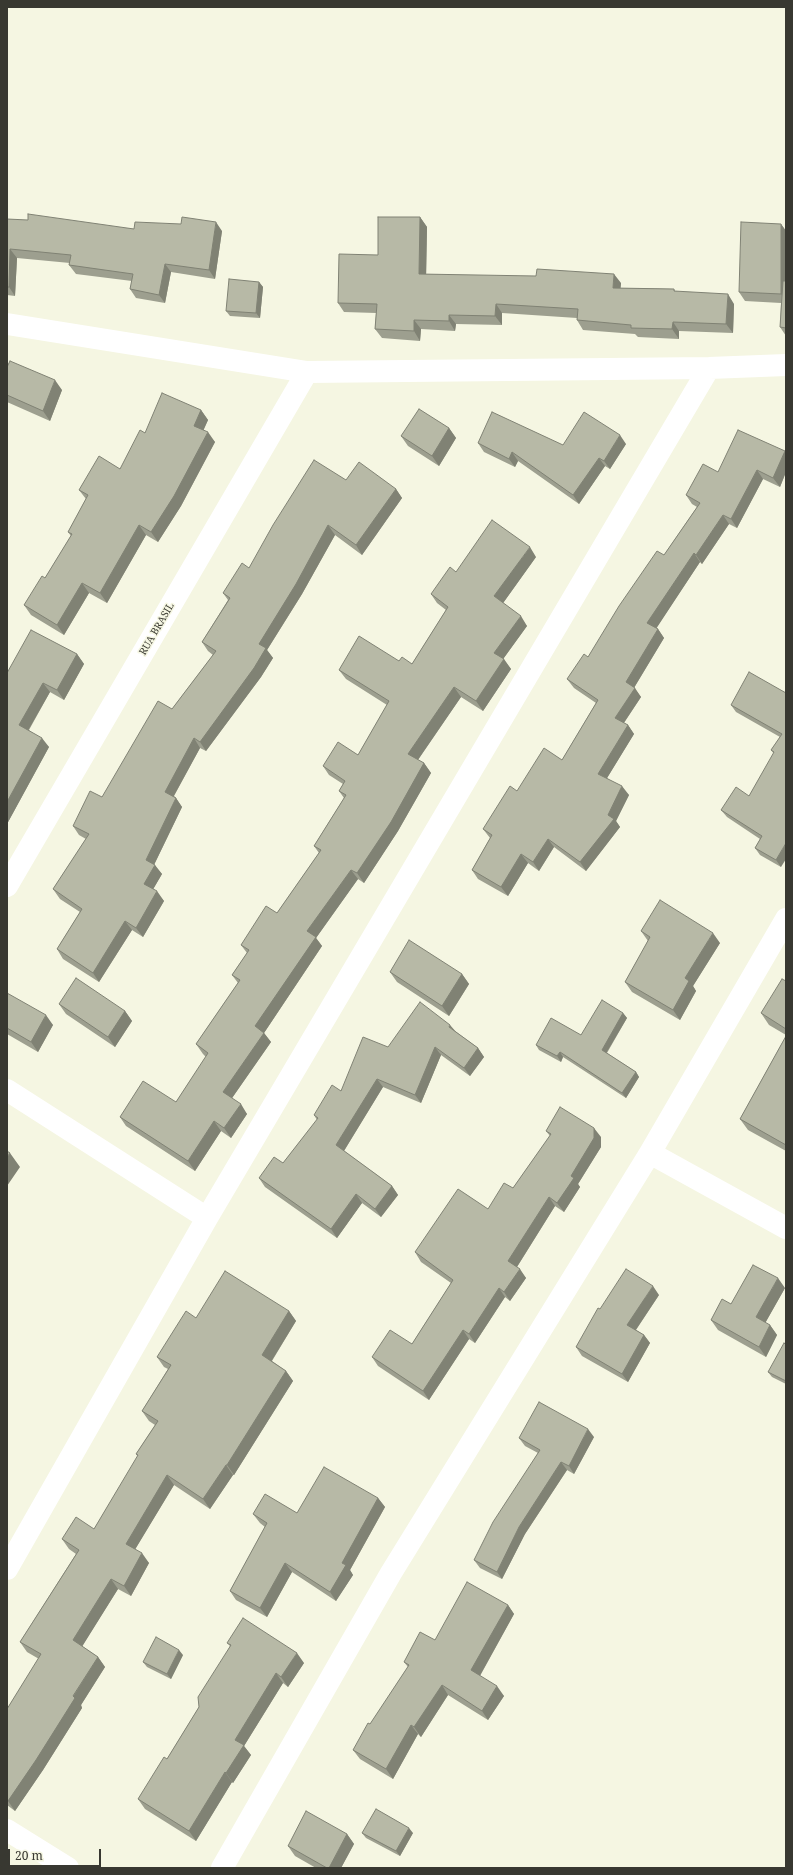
<!DOCTYPE html>
<style>
body{margin:0}
#map{position:relative;width:793px;height:1875px;overflow:hidden;background:#f5f6e2;font-family:"Noto Serif",serif}
canvas{display:block}
.frame{position:absolute;inset:0;border:8px solid #383831;pointer-events:none}
.scale{position:absolute;left:8px;top:1849px;width:93px;height:18px;box-sizing:border-box;border:2px solid #383831;border-top:0;padding-left:5px;font-size:12px;line-height:14px;white-space:nowrap;color:#383831;-webkit-text-stroke:3px #f5f6e2;paint-order:stroke}
</style>
<div id="map">
<canvas width="793" height="1875"></canvas>
<div class="frame"></div>
<div class="scale">20 m</div>
</div>
<script>
const ctx = document.querySelector('canvas').getContext('2d');
ctx.lineJoin = 'round';
const poly = rows => new Path2D(rows.map(r => 'M' + r).join(''));
function stroke(path, color, width, dash) { ctx.strokeStyle = color; ctx.lineWidth = width; ctx.lineCap = dash ? 'butt' : 'round'; ctx.setLineDash(dash || []); ctx.stroke(path); }
function fillPath(path, color) { ctx.fillStyle = color; ctx.fill(path, 'evenodd'); }
function write(font, color, halo, rows, align = 'center') {
  ctx.font = font + ' "Noto Serif",serif'; ctx.lineWidth = 3; ctx.setLineDash([]); ctx.textBaseline = 'middle'; ctx.strokeStyle = halo; ctx.fillStyle = color; for (const [text, x, y, turn = 0] of rows) {
    ctx.save(); ctx.translate(x, y); ctx.rotate((+turn || 0) * Math.PI / 180); ctx.textAlign = isNaN(turn) ? turn : align; if (halo) ctx.strokeText(text, 0, 0); ctx.fillText(text, 0, 0); ctx.restore();
  }
}
stroke(poly([
 [7,324,307,372,709,368,786,365],
 [7,886,307,372],
 [7,1090,207,1218],
 [650,1153,786,1228],
 [7,1569,207,1218,709,368],
 [7,1830,68,1868],
 [222,1868,391,1573,650,1153,786,919]
]), '#fff', 22);
fillPath(poly([
 [420,217,427,227,426,274,621,283,620,288,674,289,675,291,734,304,733,333,679,331,679,339,638,337,635,334,583,330,577,320,577,318,502,313,502,325,456,324,455,331,421,329,420,341,382,338,375,329,376,313,344,312,338,303,378,255],
 [7,219,134,229,222,231,215,279,171,272,165,303,136,298,130,289,132,281,76,274,69,265,70,263,17,258,15,296,7,295],
 [781,224,786,231,786,336,780,327,781,303,745,301,739,292],
 [259,282,263,287,260,318,230,316,226,311],
 [7,367,62,390,50,421,7,402],
 [201,410,208,420,203,430,215,442,181,506,158,542,146,535,107,603,89,593,64,635,31,615,24,605,45,578,71,536,68,532,86,499,79,490,120,469,145,433],
 [449,428,456,438,439,466,408,446,401,436],
 [478,443,563,445,626,444,610,469,605,466,579,504,518,461,515,467,484,452],
 [786,452,786,472,780,487,763,479,737,528,729,524,702,564,700,562,656,628,658,629,664,638,634,688,641,697,624,723,628,725,634,734,607,778,629,795,616,821,620,827,586,871,554,847,539,871,528,863,508,896,478,879,472,870,490,838,483,829,517,791,562,760,596,703,574,688,567,679,588,657,664,555,697,507,692,504,686,495,718,472],
 [346,480,396,489,402,498,362,555,335,535,302,594,267,650,273,658,261,677,206,751,200,748,174,796,176,798,182,807,154,865,162,874,153,889,164,901,143,937,132,930,99,982,63,959,57,949,80,912,60,899,53,889,86,839,79,835,73,826,102,797,172,709,213,655,208,651,202,642,228,600,223,593,249,568],
 [536,557,503,603,527,626,503,659,511,669,483,711,461,697,418,760,424,763,431,773,398,831,364,883,358,879,316,938,322,946,264,1033,271,1042,232,1098,247,1114,231,1138,221,1131,195,1171,126,1126,120,1117,176,1102,206,1057,203,1054,196,1044,238,983,232,975,247,953,241,945,277,913,319,853,314,846,344,798,339,791,343,784,329,775,323,766,358,755,387,705,346,679,339,670,399,661,412,664,446,610,437,603,431,594,456,572],
 [77,654,84,664,64,700,50,692,29,730,49,747,7,824,7,673],
 [786,693,781,867,760,855,755,848,760,839,727,817,721,810,749,796,774,754,771,750,780,737,736,712,731,705],
 [641,931,720,943,693,986,696,991,680,1020,632,992,625,982,648,941],
 [390,972,462,974,469,984,449,1016,397,982],
 [786,981,786,1035,769,1025,761,1013],
 [7,993,53,1025,38,1052,7,1034],
 [59,1004,125,1011,132,1021,115,1047,66,1014],
 [623,1013,627,1018,607,1053,636,1072,639,1077,626,1098,563,1057,561,1062,539,1050,536,1045,581,1035],
 [455,1031,478,1048,484,1057,470,1076,441,1055,421,1103,383,1087,344,1151,392,1186,398,1195,381,1217,362,1203,337,1238,265,1187,259,1178,283,1163,317,1120,314,1115,388,1047],
 [786,1036,786,1151,748,1130,740,1119],
 [546,1131,601,1137,601,1147,578,1184,580,1187,564,1212,555,1206,517,1267,526,1278,510,1301,505,1297,475,1343,469,1339,429,1400,378,1366,372,1357,412,1344,451,1283,421,1262,415,1252,488,1209,513,1188,550,1136],
 [785,1288,765,1323,770,1325,777,1335,766,1357,718,1330,711,1320,731,1304],
 [659,1295,636,1330,644,1335,650,1343,628,1382,582,1356,576,1347,600,1309],
 [289,1311,296,1321,272,1361,286,1371,293,1381,234,1475,233,1475,210,1509,174,1485,135,1549,149,1563,131,1596,118,1589,82,1646,98,1657,105,1667,81,1705,82,1708,43,1770,15,1811,7,1805,7,1709,39,1659,27,1652,20,1642,76,1554,69,1549,62,1539,94,1529,138,1457,136,1454,155,1425,149,1421,142,1411,168,1369,164,1367,157,1357,196,1318],
 [786,1345,786,1384,772,1377,768,1372],
 [594,1437,574,1474,567,1470,525,1534,502,1579,480,1568,474,1560,538,1453,525,1446,519,1438],
 [378,1498,385,1507,350,1570,353,1575,336,1601,292,1572,267,1617,236,1600,230,1591,265,1527,260,1523,253,1514,297,1513],
 [508,1605,514,1614,480,1676,504,1696,488,1720,448,1695,421,1737,418,1734,393,1779,360,1759,353,1750,408,1667,404,1662,435,1640],
 [227,1643,304,1663,288,1687,283,1683,244,1746,251,1755,233,1783,232,1782,196,1841,145,1809,138,1799,167,1759,199,1707,230,1646],
 [183,1655,171,1679,147,1667,143,1662],
 [362,1833,413,1833,400,1856,366,1838],
 [347,1834,354,1844,341,1868,316,1868,295,1856,288,1846]
]), '#9d9f8f');
fillPath(poly([
 [420,217,427,227,426,283,419,274],
 [216,222,222,231,215,279,209,270],
 [781,224,786,231,786,302,781,294],
 [10,249,17,258,15,296,9,287],
 [165,264,171,272,165,303,159,295],
 [614,274,621,283,620,297,613,288],
 [259,282,263,287,260,318,256,313],
 [728,294,734,304,733,333,726,324],
 [496,304,502,313,502,325,495,316],
 [449,315,456,324,455,331,449,321],
 [414,320,421,329,420,341,414,331],
 [673,322,679,331,679,339,672,329],
 [55,380,62,390,50,421,43,411],
 [201,410,208,420,201,436,194,426],
 [449,428,456,438,439,466,432,456],
 [208,432,215,442,181,506,158,542,151,532],
 [620,435,626,444,610,469,604,461],
 [785,451,786,452,786,472,780,487,773,478],
 [512,452,518,461,515,467,509,459],
 [599,458,605,466,579,504,573,495],
 [757,470,763,479,737,528,731,519],
 [396,489,402,498,362,555,356,545],
 [723,515,729,524,702,564,696,555],
 [139,525,146,535,107,603,100,593],
 [328,525,335,535,302,594,267,650,273,658,261,677,206,751,200,742],
 [530,547,536,557,501,606,494,596],
 [694,553,700,562,654,632,647,623],
 [82,583,89,593,64,635,57,625],
 [521,616,527,626,501,662,494,653],
 [658,629,664,638,632,691,626,682],
 [77,654,84,664,64,700,57,690],
 [504,659,511,669,483,711,476,701],
 [43,683,50,692,26,734,19,725],
 [454,687,461,697,415,764,408,754],
 [635,688,641,697,621,727,615,718],
 [628,725,634,734,604,783,598,774],
 [42,738,49,747,7,824,7,802],
 [194,738,200,748,171,801,165,792],
 [424,763,431,773,398,831,364,883,357,873],
 [622,786,629,795,616,821,620,827,586,871,580,862,608,815],
 [176,798,182,807,152,869,146,860],
 [548,839,554,847,539,871,533,862],
 [786,843,786,859,781,867,776,860],
 [521,854,528,863,508,896,501,887],
 [155,865,162,874,151,893,144,884],
 [351,870,358,879,316,938,322,946,262,1036,255,1026,307,931],
 [157,891,164,901,143,937,136,928],
 [125,921,132,930,99,982,93,973],
 [713,933,720,943,693,986,696,991,680,1020,673,1010,685,978],
 [462,974,469,984,449,1016,442,1006],
 [125,1011,132,1021,115,1047,108,1037],
 [623,1013,627,1018,605,1055,602,1050],
 [46,1015,53,1025,38,1052,31,1042],
 [450,1025,457,1033,449,1027],
 [264,1033,271,1042,230,1101,223,1092],
 [435,1047,441,1055,421,1103,415,1095],
 [478,1048,484,1057,470,1076,464,1068],
 [560,1052,563,1057,561,1062,557,1056],
 [636,1072,639,1077,626,1098,622,1093],
 [377,1079,383,1087,342,1154,336,1145],
 [241,1104,247,1114,231,1138,224,1128],
 [214,1121,221,1131,195,1171,188,1161],
 [594,1128,601,1137,601,1147,578,1184,580,1187,564,1212,557,1203],
 [10,1153,20,1167,7,1186,7,1157],
 [392,1186,398,1195,381,1217,375,1209],
 [356,1194,362,1203,337,1238,331,1229],
 [549,1197,555,1206,515,1270,508,1261],
 [520,1269,526,1278,510,1301,504,1292],
 [778,1278,785,1288,763,1327,756,1317],
 [653,1286,659,1295,633,1334,627,1325],
 [499,1288,505,1297,475,1343,469,1334],
 [289,1311,296,1321,269,1365,262,1355],
 [770,1325,777,1335,766,1357,759,1347],
 [463,1330,469,1339,429,1400,423,1391],
 [644,1335,650,1343,628,1382,622,1374],
 [286,1371,293,1381,234,1475,227,1465],
 [588,1429,594,1437,574,1474,569,1466],
 [561,1462,567,1470,525,1534,502,1579,497,1572,519,1527],
 [226,1465,233,1475,210,1509,203,1499],
 [167,1475,174,1485,133,1553,126,1544],
 [378,1498,385,1507,350,1570,353,1575,336,1601,330,1592,342,1563],
 [142,1553,149,1563,131,1596,124,1586],
 [285,1563,292,1572,267,1617,260,1608],
 [111,1579,118,1589,80,1650,73,1640],
 [508,1605,514,1614,478,1679,471,1670],
 [179,1650,183,1655,171,1679,167,1674],
 [297,1653,304,1663,288,1687,281,1677],
 [98,1657,105,1667,81,1705,82,1708,43,1770,15,1811,8,1801],
 [276,1673,283,1683,244,1746,251,1755,233,1783,226,1773,235,1740],
 [442,1685,448,1695,421,1737,414,1727],
 [497,1686,504,1696,488,1720,482,1711],
 [411,1725,418,1734,393,1779,386,1769],
 [225,1772,232,1782,196,1841,189,1831],
 [409,1828,413,1833,400,1856,396,1851],
 [347,1834,354,1844,341,1868,329,1868]
]), '#808274');
const building = poly([
 [28,214,134,229,135,222,181,224,182,217,216,222,209,270,165,264,159,295,130,289,133,274,69,265,71,255,10,249,9,287,7,287,7,219,28,220,28,214],
 [378,217,420,217,419,274,536,276,537,269,614,274,613,288,674,289,674,291,728,294,726,324,673,322,672,329,631,328,631,325,577,320,578,309,496,304,495,316,449,315,449,321,414,320,414,331,375,329,377,304,338,303,339,254,378,255,378,217],
 [741,222,781,224,781,294,739,292,741,222],
 [229,279,259,282,256,313,226,311,229,279],
 [783,281,786,281,786,328,780,327,783,281],
 [10,361,55,380,43,411,7,395,7,367,10,361],
 [162,393,201,410,194,426,208,432,174,496,151,532,139,525,100,593,82,583,57,625,24,605,42,576,45,578,72,534,68,532,88,495,79,490,99,456,120,469,140,430,145,433,162,393],
 [419,409,449,428,432,456,401,436,419,409],
 [492,412,563,445,584,412,620,435,604,461,599,458,573,495,512,452,509,459,478,443,492,412],
 [738,430,785,451,773,478,757,470,731,519,723,515,696,555,694,553,647,623,658,629,626,682,635,688,615,718,628,725,598,774,622,786,608,815,614,819,580,862,548,839,533,862,521,854,501,887,472,870,492,835,483,829,510,786,517,791,544,748,562,760,598,700,567,679,584,654,588,657,619,606,657,551,664,555,700,503,686,495,703,464,718,472,738,430],
 [314,460,346,480,359,462,396,489,356,545,328,525,296,584,259,644,266,648,254,668,200,742,194,738,165,792,176,798,146,860,155,865,144,884,157,891,136,928,125,921,93,973,57,949,82,909,53,889,89,834,73,826,90,791,102,797,158,701,172,709,216,651,202,642,230,598,223,593,242,563,249,568,273,525,314,460],
 [492,520,530,547,494,596,521,616,494,653,504,659,476,701,454,687,408,754,424,763,391,822,357,873,351,870,307,931,316,937,255,1026,264,1033,223,1092,241,1104,224,1128,214,1121,188,1161,120,1117,143,1081,176,1102,208,1053,196,1044,240,980,232,975,249,950,241,945,266,906,277,913,321,850,314,846,346,795,339,791,345,781,323,766,338,742,358,755,389,701,339,670,359,636,399,661,402,657,412,664,448,607,431,594,450,567,456,572,492,520],
 [31,630,77,654,57,690,43,683,19,725,42,738,7,802,7,673,31,630],
 [749,672,786,693,786,843,776,860,755,848,762,836,721,810,736,787,749,796,774,752,771,750,782,734,731,705,749,672],
 [660,900,713,933,685,978,689,981,673,1010,625,982,650,937,641,931,660,900],
 [409,940,462,974,442,1006,390,972,409,940],
 [76,978,125,1011,108,1037,59,1004,76,978],
 [782,979,786,981,786,1029,761,1013,782,979],
 [7,993,46,1015,31,1042,7,1028,7,993],
 [602,1000,623,1013,602,1050,636,1072,622,1093,560,1052,557,1056,536,1045,551,1018,581,1035,602,1000],
 [420,1002,450,1025,449,1027,478,1048,464,1068,435,1047,415,1095,377,1079,336,1145,392,1186,375,1209,356,1194,331,1229,259,1178,274,1157,283,1163,318,1118,314,1115,332,1085,341,1091,363,1037,388,1047,420,1002],
 [786,1036,786,1145,740,1119,786,1036],
 [560,1107,594,1128,594,1138,571,1176,574,1178,557,1203,549,1197,508,1261,520,1269,504,1292,499,1288,469,1334,463,1330,423,1391,372,1357,390,1330,412,1344,453,1280,415,1252,458,1189,488,1209,504,1183,513,1188,551,1134,546,1131,560,1107],
 [7,1151,10,1153,7,1157,7,1151],
 [753,1265,778,1278,756,1317,770,1325,759,1347,711,1320,722,1299,731,1304,753,1265],
 [626,1269,653,1286,627,1325,644,1335,622,1374,576,1347,598,1308,600,1309,626,1269],
 [225,1271,289,1311,262,1355,286,1371,227,1465,226,1465,203,1499,167,1475,126,1544,142,1553,124,1586,111,1579,73,1640,98,1657,73,1696,75,1698,36,1760,8,1801,7,1800,7,1709,41,1654,20,1642,79,1550,62,1539,76,1517,94,1529,138,1455,136,1454,158,1421,142,1411,171,1365,157,1357,186,1311,196,1318,225,1271],
 [784,1343,786,1345,786,1381,768,1372,784,1343],
 [539,1402,588,1429,569,1466,561,1462,519,1527,497,1572,474,1560,493,1522,540,1450,519,1438,539,1402],
 [324,1467,378,1498,342,1563,346,1565,330,1592,285,1563,260,1608,230,1591,267,1523,253,1514,265,1494,297,1513,324,1467],
 [467,1582,508,1605,471,1670,497,1686,482,1711,442,1685,414,1727,411,1725,386,1769,353,1750,368,1723,370,1724,409,1665,404,1662,420,1632,435,1640,467,1582],
 [243,1618,297,1653,281,1677,276,1673,235,1740,244,1745,226,1773,225,1772,189,1831,138,1799,164,1757,167,1759,199,1707,198,1697,231,1645,227,1643,243,1618],
 [156,1637,179,1650,167,1674,143,1662,156,1637],
 [376,1809,409,1828,396,1851,362,1833,376,1809],
 [306,1811,347,1834,329,1868,327,1868,288,1846,306,1811]
]);
fillPath(building, '#b7b9a6');
stroke(building, '#808274', 1);
write('10px', '#383831', '#f5f6e2', [
 ["RUA BRASIL",157,629,-60]
]);
</script>
